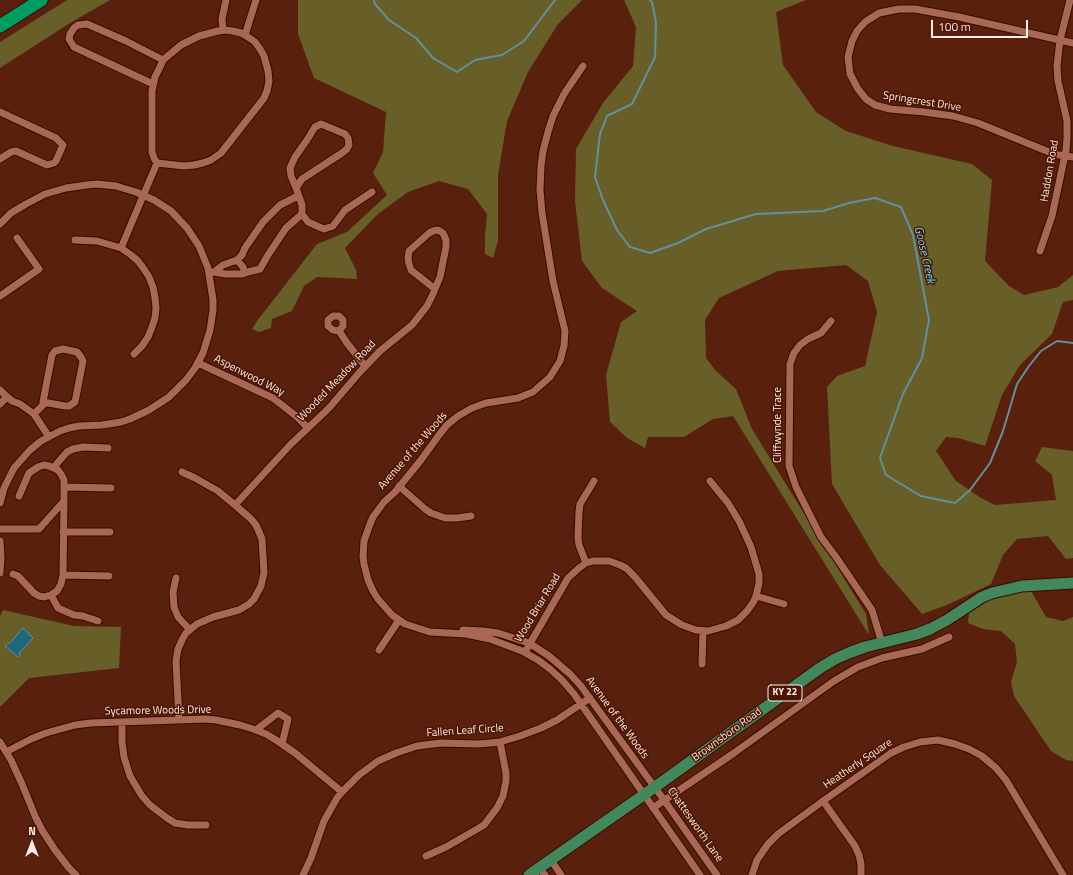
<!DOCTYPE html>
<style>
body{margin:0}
#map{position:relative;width:1073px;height:875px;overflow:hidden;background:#58200d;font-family:"Titillium Web",sans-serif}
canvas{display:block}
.north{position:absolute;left:12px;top:823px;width:40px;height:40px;-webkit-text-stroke:3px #4d1502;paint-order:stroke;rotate:0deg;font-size:11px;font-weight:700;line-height:16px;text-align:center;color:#fdeee9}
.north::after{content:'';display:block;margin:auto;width:14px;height:18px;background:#fdeee9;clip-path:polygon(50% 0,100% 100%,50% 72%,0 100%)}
.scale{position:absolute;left:931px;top:20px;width:97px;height:18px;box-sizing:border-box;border:2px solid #fdeee9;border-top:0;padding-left:5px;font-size:12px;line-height:14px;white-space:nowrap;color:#fdeee9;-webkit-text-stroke:3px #4d1502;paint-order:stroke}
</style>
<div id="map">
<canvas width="1073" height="875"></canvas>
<div class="north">N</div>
<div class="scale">100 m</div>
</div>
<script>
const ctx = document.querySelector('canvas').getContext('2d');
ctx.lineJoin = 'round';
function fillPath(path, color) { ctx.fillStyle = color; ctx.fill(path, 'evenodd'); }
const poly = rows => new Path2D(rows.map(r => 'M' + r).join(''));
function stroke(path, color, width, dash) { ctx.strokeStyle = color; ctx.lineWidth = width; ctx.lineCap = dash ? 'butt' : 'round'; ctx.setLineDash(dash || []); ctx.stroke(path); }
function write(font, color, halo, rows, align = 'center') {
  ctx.font = font + ' "Titillium Web",sans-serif'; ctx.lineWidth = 3; ctx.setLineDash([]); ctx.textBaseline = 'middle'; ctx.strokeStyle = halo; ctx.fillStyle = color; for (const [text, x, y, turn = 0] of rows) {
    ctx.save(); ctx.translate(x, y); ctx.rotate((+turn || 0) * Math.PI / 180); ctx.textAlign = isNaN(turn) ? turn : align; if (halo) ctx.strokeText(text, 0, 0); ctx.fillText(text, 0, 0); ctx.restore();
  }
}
fillPath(poly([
 [67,0,110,0,70,23,0,68,0,42],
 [298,0,582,0,558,24,528,72,507,121,498,175,498,241,493,258,485,254,485,236,487,214,468,189,439,181,408,192,378,214,345,248,356,270,357,279,317,277,304,286,292,311,272,319,271,328,259,332,252,329,257,321,317,244,347,232,387,195,373,173,383,152,386,112,314,78,298,34],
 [624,0,806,0,776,12,783,65,816,112,846,131,893,146,972,164,992,180,985,261,1009,286,1024,295,1058,287,1073,275,1073,300,1063,302,1052,334,1020,365,1002,395,985,446,958,438,946,437,936,451,956,481,981,498,995,505,1056,500,1052,475,1035,461,1042,447,1072,451,1073,451,1073,558,1066,559,1048,536,1017,539,1003,555,991,584,947,605,922,614,880,565,832,484,827,387,837,376,865,366,877,312,868,281,846,265,778,271,719,298,705,320,706,358,716,371,736,389,752,429,866,614,869,635,733,416,713,419,684,437,648,437,645,448,627,438,610,422,606,375,621,322,637,311,602,288,582,261,575,201,576,149,603,103,633,66,636,27],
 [1030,589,1046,617,1063,621,1073,617,1073,761,1066,760,1051,751,1014,696,1011,682,1017,662,1015,644,1001,631,983,629,968,623,969,612,983,600],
 [3,610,74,626,121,627,119,668,29,678,0,707,0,616]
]), '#685e28');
const water = poly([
 [23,628,33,638,19,653,20,654,18,657,5,646,9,643,10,643,23,628]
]);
fillPath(water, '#206779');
stroke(water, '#62909b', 1);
stroke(poly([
 [374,0,375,4,389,20,416,38,433,58,457,72,475,60,502,55,524,41,555,0],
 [650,0,652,2,656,22,655,57,632,104,607,116,600,134,595,177,603,200,617,230,630,247,650,253,678,243,706,229,756,214,823,211,849,203,875,198,901,207,913,235,929,320,922,358,903,394,880,458,886,475,921,496,955,503,970,490,990,463,1003,431,1017,384,1029,366,1041,351,1057,341,1073,343]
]), '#62909b', 2);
const minor = poly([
 [223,30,222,19,226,0],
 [225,30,233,31,241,33,248,37,255,42,260,49,264,56,268,71,269,81,267,91,264,98,221,153,211,160,203,163,194,165,184,166,157,163,154,158,152,152,152,91,155,77,160,67,163,60,181,45,199,36,218,31,225,30],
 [245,35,256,0],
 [1073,43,959,17,915,9,899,9,879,13,865,22,857,31,852,41,848,57,850,74,858,89,866,99,875,105,890,109,924,112,953,116,978,123,1049,152,1059,155,1073,157],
 [583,66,564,94,553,116,548,132,543,151,541,166,540,190,542,213,553,281,565,331,564,346,560,361,550,377,533,392,518,398,486,403,472,408,458,416,447,425,439,435,421,460,395,492,384,502,373,517,370,524,364,541,363,556,364,564,368,580,373,591,378,599,392,615,405,624,430,632,466,634,490,639,522,651,538,660,550,669,562,680,574,694,700,875],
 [153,84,74,47,69,39,70,34,74,28,78,25,87,24,126,41,163,60],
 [0,112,56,138,63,145,56,161,54,163,47,165,16,151,11,152,0,159],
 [296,188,291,176,290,168,295,157,307,140,315,127,321,124,345,134,348,138,349,145,347,149,342,153,302,179,296,188,302,205,302,214,308,222,324,229,333,226,345,210,372,192],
 [0,224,11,213,26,204,45,194,66,188,87,185,97,184,116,186,136,192,154,200,171,211,187,228,199,246,208,268,213,300,213,310,210,330,203,353,195,368,186,380,169,397,149,410,130,419,121,422,102,425,79,426,69,428,60,431,41,441,30,450,14,468,4,488,0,503],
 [75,240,97,241,121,248,131,255,138,261,144,269,149,277,153,287,155,298,156,308,155,318,152,327,148,337,142,346,134,354],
 [121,248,157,163],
 [1040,251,1052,216,1066,150,1067,138,1067,121,1058,81,1057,66,1060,40,1070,0],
 [237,260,243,267,244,270,243,274],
 [214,272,223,265,237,260,242,255,245,248,263,222,280,205,298,196],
 [209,273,214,272,225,274,240,274,260,269,268,255,286,228,302,214],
 [0,296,39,269,17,238],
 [831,321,821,333,808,339,800,345,794,353,790,364,789,466,796,487,821,537,836,557,872,610,882,643],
 [339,331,343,326,343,320,339,316,333,316,328,320,328,326,333,330,339,331,347,343,365,366],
 [63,349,77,352,81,357,83,361,75,402,69,406,65,406,43,402,52,355,55,351,63,349],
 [198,363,273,398,296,416,308,428],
 [0,390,5,395,12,401,20,404,34,414,49,437],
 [0,404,7,397],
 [34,414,43,405,43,402],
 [54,467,67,452,73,449,83,447,108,448],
 [399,486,425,509,431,513,445,518,457,518,471,516],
 [64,487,111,488],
 [235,505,290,445,329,408,359,373,380,351,412,325,427,306,434,292,435,289,440,277,446,247,446,240,443,233,438,230,433,231,429,233,409,251,408,258,409,264,411,270,435,289],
 [0,529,39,529,64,501,64,480,61,474,58,470,49,466,44,465,38,467,29,473,19,496],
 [63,532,110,532],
 [0,541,1,558,0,573],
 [586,563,579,545,578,538,579,512,580,504,594,481],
 [13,574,18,576,34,593,39,596,44,597,51,595,57,591,61,584,63,575,64,501],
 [63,575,109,576],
 [176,578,173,592,174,607,178,617,190,630],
 [51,595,58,608,74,615,83,616,98,621],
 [756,596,784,604],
 [463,630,483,631,498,633,529,643,549,656,570,674,581,686,664,800,717,875],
 [379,650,399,620],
 [525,652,568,578,579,568,586,563,593,561,609,561,620,565,626,568,635,577,666,615,682,625,696,630,708,631,726,626,738,620,747,611,754,601,756,596,759,583,759,574,751,547,739,521,728,503,710,481],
 [702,664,703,631],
 [179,720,176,661,178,649,183,638,186,633,197,624,213,617,239,610,249,604,254,599,261,586,264,573,262,539,256,525,251,519,235,505,218,491,195,478,182,472],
 [122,723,122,742,124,757,130,776,142,796,150,805,167,818,175,823,188,825,206,825],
 [256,730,278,713,288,719,282,744],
 [0,742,11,760,22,784,35,816,42,830,55,850,69,868,76,875],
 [6,752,31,739,46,733,75,725,91,723,205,719,216,720,240,725,253,729,266,734,276,740,295,753,342,792],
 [823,801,855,846,859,855,861,864,861,875],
 [653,808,734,753,834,681,858,667,882,658,922,649,949,637],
 [426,856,446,847,479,828,484,825,497,808,503,796,506,781,506,773,500,742],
 [551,860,561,875],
 [539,868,545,875],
 [303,875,311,858,324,821,337,798,342,792,359,775,378,761,396,753,417,746,441,743,478,744,490,743,500,742,520,736,541,728,557,720,590,698],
 [752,875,757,860,768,844,778,834,823,801,891,753,904,747,920,742,938,740,955,744,969,749,982,756,996,768,1006,780,1063,875]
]);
const primary = poly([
 [529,875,655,787,820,668,835,659,851,652,865,647,917,634,930,629,947,620,982,597,992,593,1022,586,1073,583]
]);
const motorway = poly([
 [0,26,41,0]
]);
stroke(minor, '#360c01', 9);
stroke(primary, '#360c01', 13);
stroke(motorway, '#360c01', 15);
stroke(minor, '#a86854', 7);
stroke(primary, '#43885d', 11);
stroke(motorway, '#009d63', 13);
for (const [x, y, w] of [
 [785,693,34]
]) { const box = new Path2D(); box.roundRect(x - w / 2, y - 8, w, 16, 3); ctx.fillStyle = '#4d1502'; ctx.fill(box); stroke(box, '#fdeee9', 1); }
write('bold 10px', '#fdeee9', null, [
 ["KY 22",785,693]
]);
write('11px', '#fdeee9', '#4d1502', [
 ["Springcrest Drive",922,102,9],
 ["Haddon Road",1050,171,-80],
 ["Aspenwood Way",249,376,27],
 ["Wooded Meadow Road",337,381,-46],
 ["Cliffwynde Trace",778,425,-90],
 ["Avenue of the Woods",413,451,-49],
 ["Wood Briar Road",538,608,-59],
 ["Sycamore Woods Drive",158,711,-1],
 ["Avenue of the Woods",617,718,54],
 ["Fallen Leaf Circle",465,731,-4],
 ["Brownsboro Road",727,735,-36],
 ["Heatherly Square",858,764,-34],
 ["Chattesworth Lane",695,825,55]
]);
write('italic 12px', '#57dbfe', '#4d1502', [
 ["Goose Creek",924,255,77]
]);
</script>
